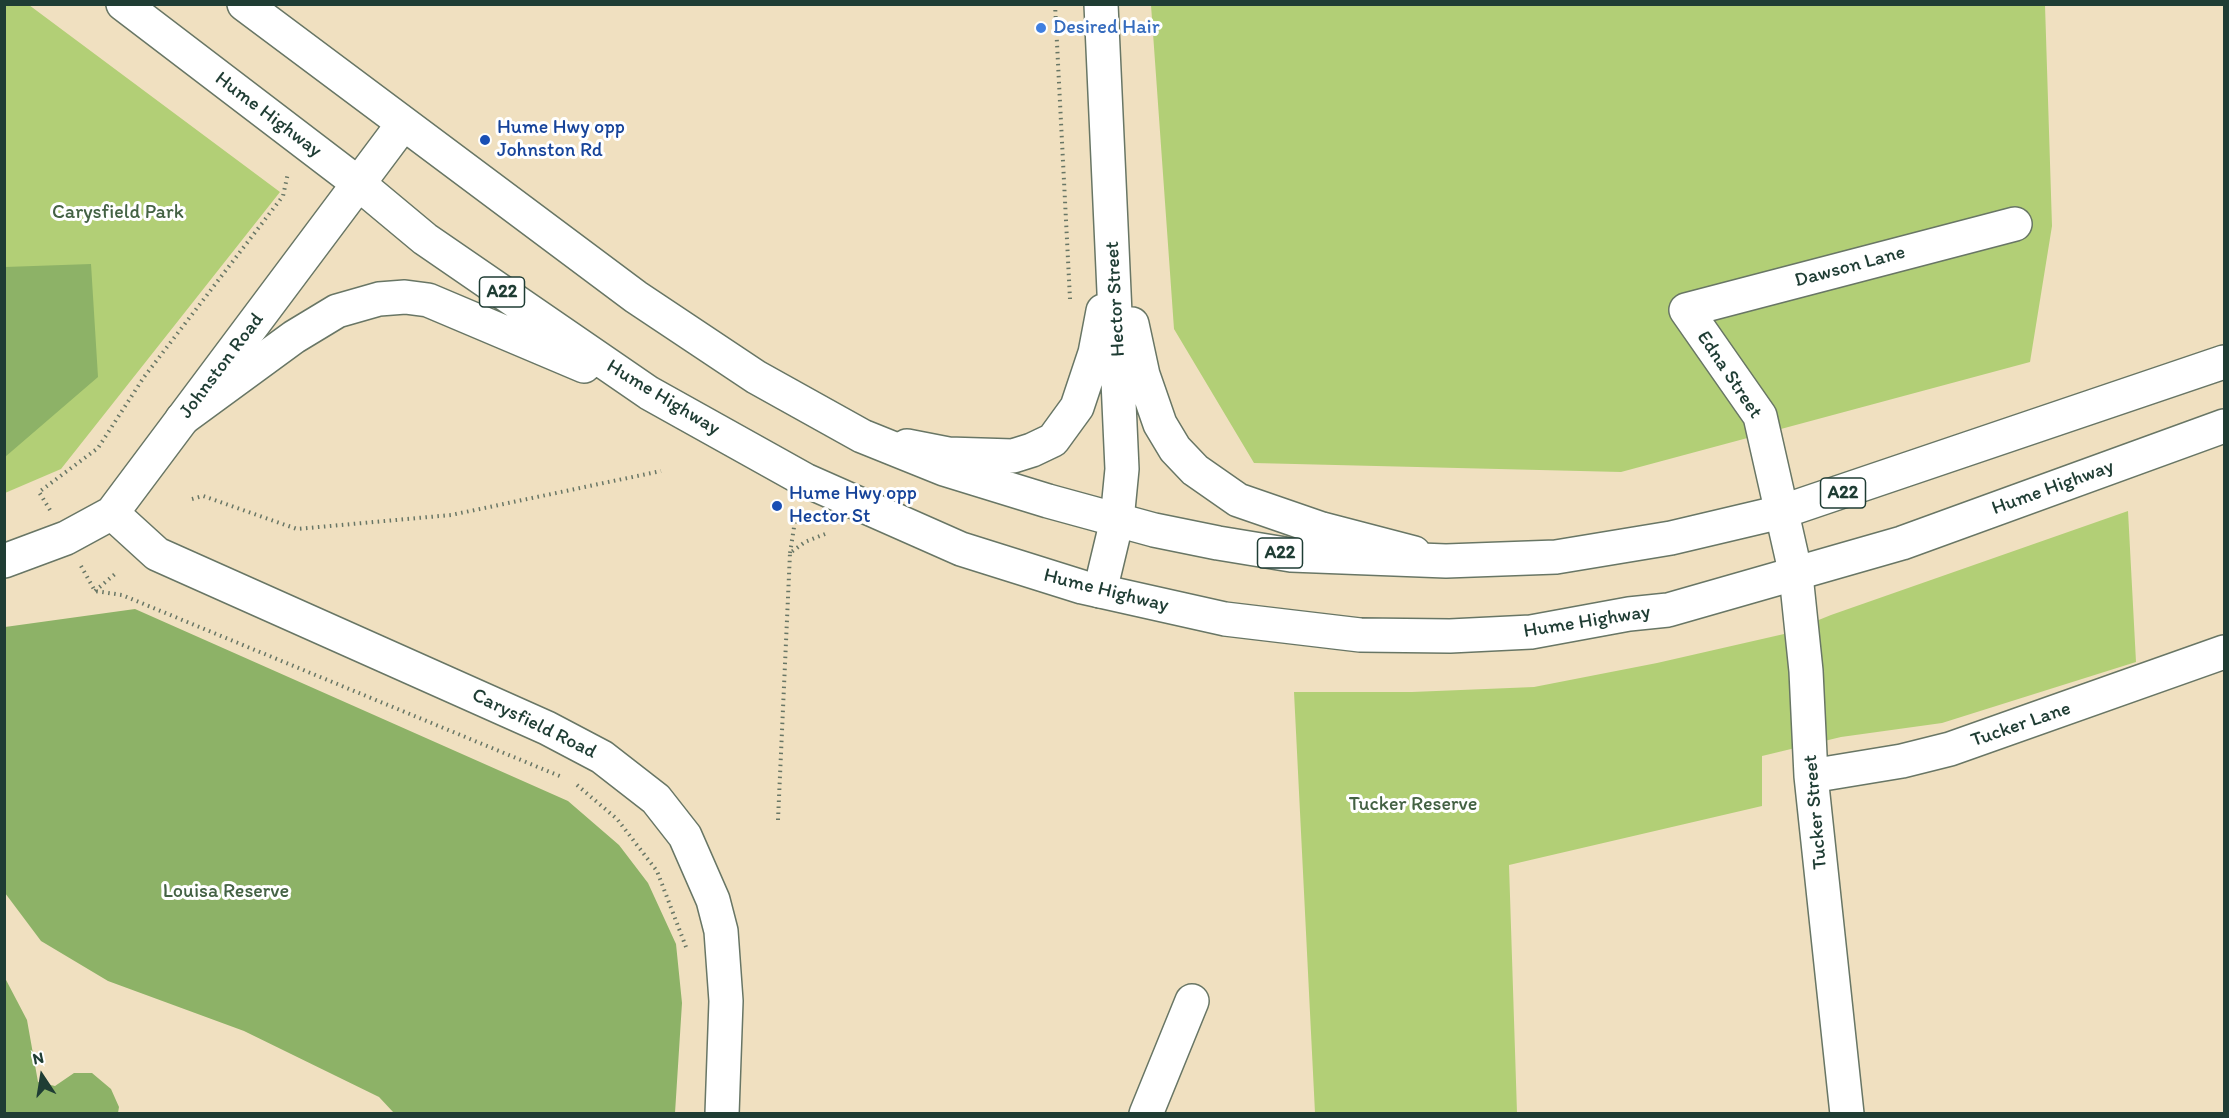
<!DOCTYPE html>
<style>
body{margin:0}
#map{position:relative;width:2229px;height:1118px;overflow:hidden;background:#f0e0c0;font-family:Itim,sans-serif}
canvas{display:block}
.frame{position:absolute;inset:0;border:6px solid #1f3d34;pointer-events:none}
.north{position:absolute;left:12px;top:1046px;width:60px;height:60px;-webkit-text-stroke:4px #fff;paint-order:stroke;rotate:348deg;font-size:16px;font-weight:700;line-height:24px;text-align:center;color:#1f3d34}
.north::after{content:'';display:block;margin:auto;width:21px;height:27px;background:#1f3d34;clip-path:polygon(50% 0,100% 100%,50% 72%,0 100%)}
</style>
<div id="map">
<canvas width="2229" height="1118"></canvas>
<div class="frame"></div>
<div class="north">N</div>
</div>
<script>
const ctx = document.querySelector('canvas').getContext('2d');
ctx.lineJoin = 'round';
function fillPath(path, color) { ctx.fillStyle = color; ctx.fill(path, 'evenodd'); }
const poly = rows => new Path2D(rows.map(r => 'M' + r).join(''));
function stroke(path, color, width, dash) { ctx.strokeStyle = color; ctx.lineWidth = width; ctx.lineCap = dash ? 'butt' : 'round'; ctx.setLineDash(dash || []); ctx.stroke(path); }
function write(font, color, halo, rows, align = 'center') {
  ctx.font = font + ' Itim,sans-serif'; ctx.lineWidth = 6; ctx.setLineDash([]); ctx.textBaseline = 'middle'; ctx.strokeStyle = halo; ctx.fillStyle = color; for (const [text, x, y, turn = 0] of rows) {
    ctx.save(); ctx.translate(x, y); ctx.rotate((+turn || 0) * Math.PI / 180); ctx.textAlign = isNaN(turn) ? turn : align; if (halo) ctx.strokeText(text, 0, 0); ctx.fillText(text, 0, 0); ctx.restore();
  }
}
fillPath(poly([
 [5,5,29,5,280,192,61,469,5,493],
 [1151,5,2045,5,2052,226,2030,362,1621,472,1254,463,1174,329],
 [2128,511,2136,662,1942,723,1841,737,1762,756,1762,806,1509,865,1517,1113,1315,1113,1294,692,1412,692,1534,687,1657,663,1784,634,1831,615]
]), '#b2cf76');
fillPath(poly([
 [91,264,98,377,5,457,5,267],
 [135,609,568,801,619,845,648,883,676,944,682,1003,675,1113,394,1113,379,1097,244,1031,108,981,41,941,5,893,5,627],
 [5,978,27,1020,38,1082,55,1086,74,1073,92,1073,111,1089,119,1107,118,1113,5,1113]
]), '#8db267');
const minor = poly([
 [112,513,157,554,547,728,602,757,656,799,685,836,713,900,721,931,726,1001,722,1114],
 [4,561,66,538,112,513,403,124],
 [1811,776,1902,761,1950,749,2224,652],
 [1146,1114,1192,1001],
 [1847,1114,1811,776,1806,671,1796,575,1760,416,1686,310,2015,224]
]);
const major = poly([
 [1132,324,1143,375,1160,424,1175,449,1195,470,1238,500,1322,529,1414,553],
 [907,446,948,454,1013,456,1032,450,1053,440,1077,407,1095,353,1103,311],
 [1100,591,1117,520,1122,469,1101,4]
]);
const highway = poly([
 [123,4,359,184,425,239,649,393,805,480,961,549,1082,587,1225,619,1360,635,1450,636,1531,632,1629,614,1668,610,1902,543,2224,426],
 [244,4,636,297,756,377,862,436,944,469,1048,501,1154,530,1218,543,1291,555,1446,561,1556,557,1671,538,1781,512,2224,362],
 [182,419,294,337,337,311,379,299,405,297,428,300,584,366]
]);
stroke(minor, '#687665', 36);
stroke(major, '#687665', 36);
stroke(highway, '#687665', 36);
stroke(poly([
 [1055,4,1070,299],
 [192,499,203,496,297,529,451,515,661,471],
 [50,510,39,492,98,448,144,377,283,196,288,173],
 [790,553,795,521],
 [81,566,95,591,122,595,562,777],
 [95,591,115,574],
 [577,785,617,819,657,871,686,947],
 [778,820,790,553,805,542,825,534]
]), '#687665', 4, [1.5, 4.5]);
stroke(minor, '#fff', 33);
stroke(major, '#fff', 33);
stroke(highway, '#fff', 33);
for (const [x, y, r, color] of [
 [1041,28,6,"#3f7fe0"],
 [485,140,6,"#1a4fb4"],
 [777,506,6,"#1a4fb4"]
]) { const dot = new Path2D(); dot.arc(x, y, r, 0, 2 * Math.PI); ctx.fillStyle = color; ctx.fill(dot); stroke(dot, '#fff', 2); }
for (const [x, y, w] of [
 [502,292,45],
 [1843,493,45],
 [1280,553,45]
]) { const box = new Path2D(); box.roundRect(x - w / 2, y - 15, w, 30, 4.5); ctx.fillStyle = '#fff'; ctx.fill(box); stroke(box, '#1f3d34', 1.5); }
write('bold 18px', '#1f3d34', null, [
 ["A22",502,292],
 ["A22",1843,493],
 ["A22",1280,553]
]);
write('20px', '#366cbe', '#fff', [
 ["Desired Hair",1053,28]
], 'left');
write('20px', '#1f3d34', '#fff', [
 ["Hume Highway",268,115,37],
 ["Dawson Lane",1850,267,-15],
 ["Hector Street",1116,299,-93],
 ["Johnston Road",222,366,-53],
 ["Edna Street",1729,375,56],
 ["Hume Highway",663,398,31],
 ["Hume Highway",2053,488,-20],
 ["Hume Highway",1106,591,14],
 ["Hume Highway",1587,622,-9],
 ["Carysfield Road",534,724,26],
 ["Tucker Lane",2021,725,-19],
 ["Tucker Street",1816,812,-95]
]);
write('20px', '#164399', '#fff', [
 ["Hume Hwy opp",497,128],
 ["Johnston Rd",497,151],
 ["Hume Hwy opp",789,494],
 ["Hector St",789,517]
], 'left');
write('20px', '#446244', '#fff', [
 ["Carysfield Park",118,213],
 ["Tucker Reserve",1413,805],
 ["Louisa Reserve",226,892]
]);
</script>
